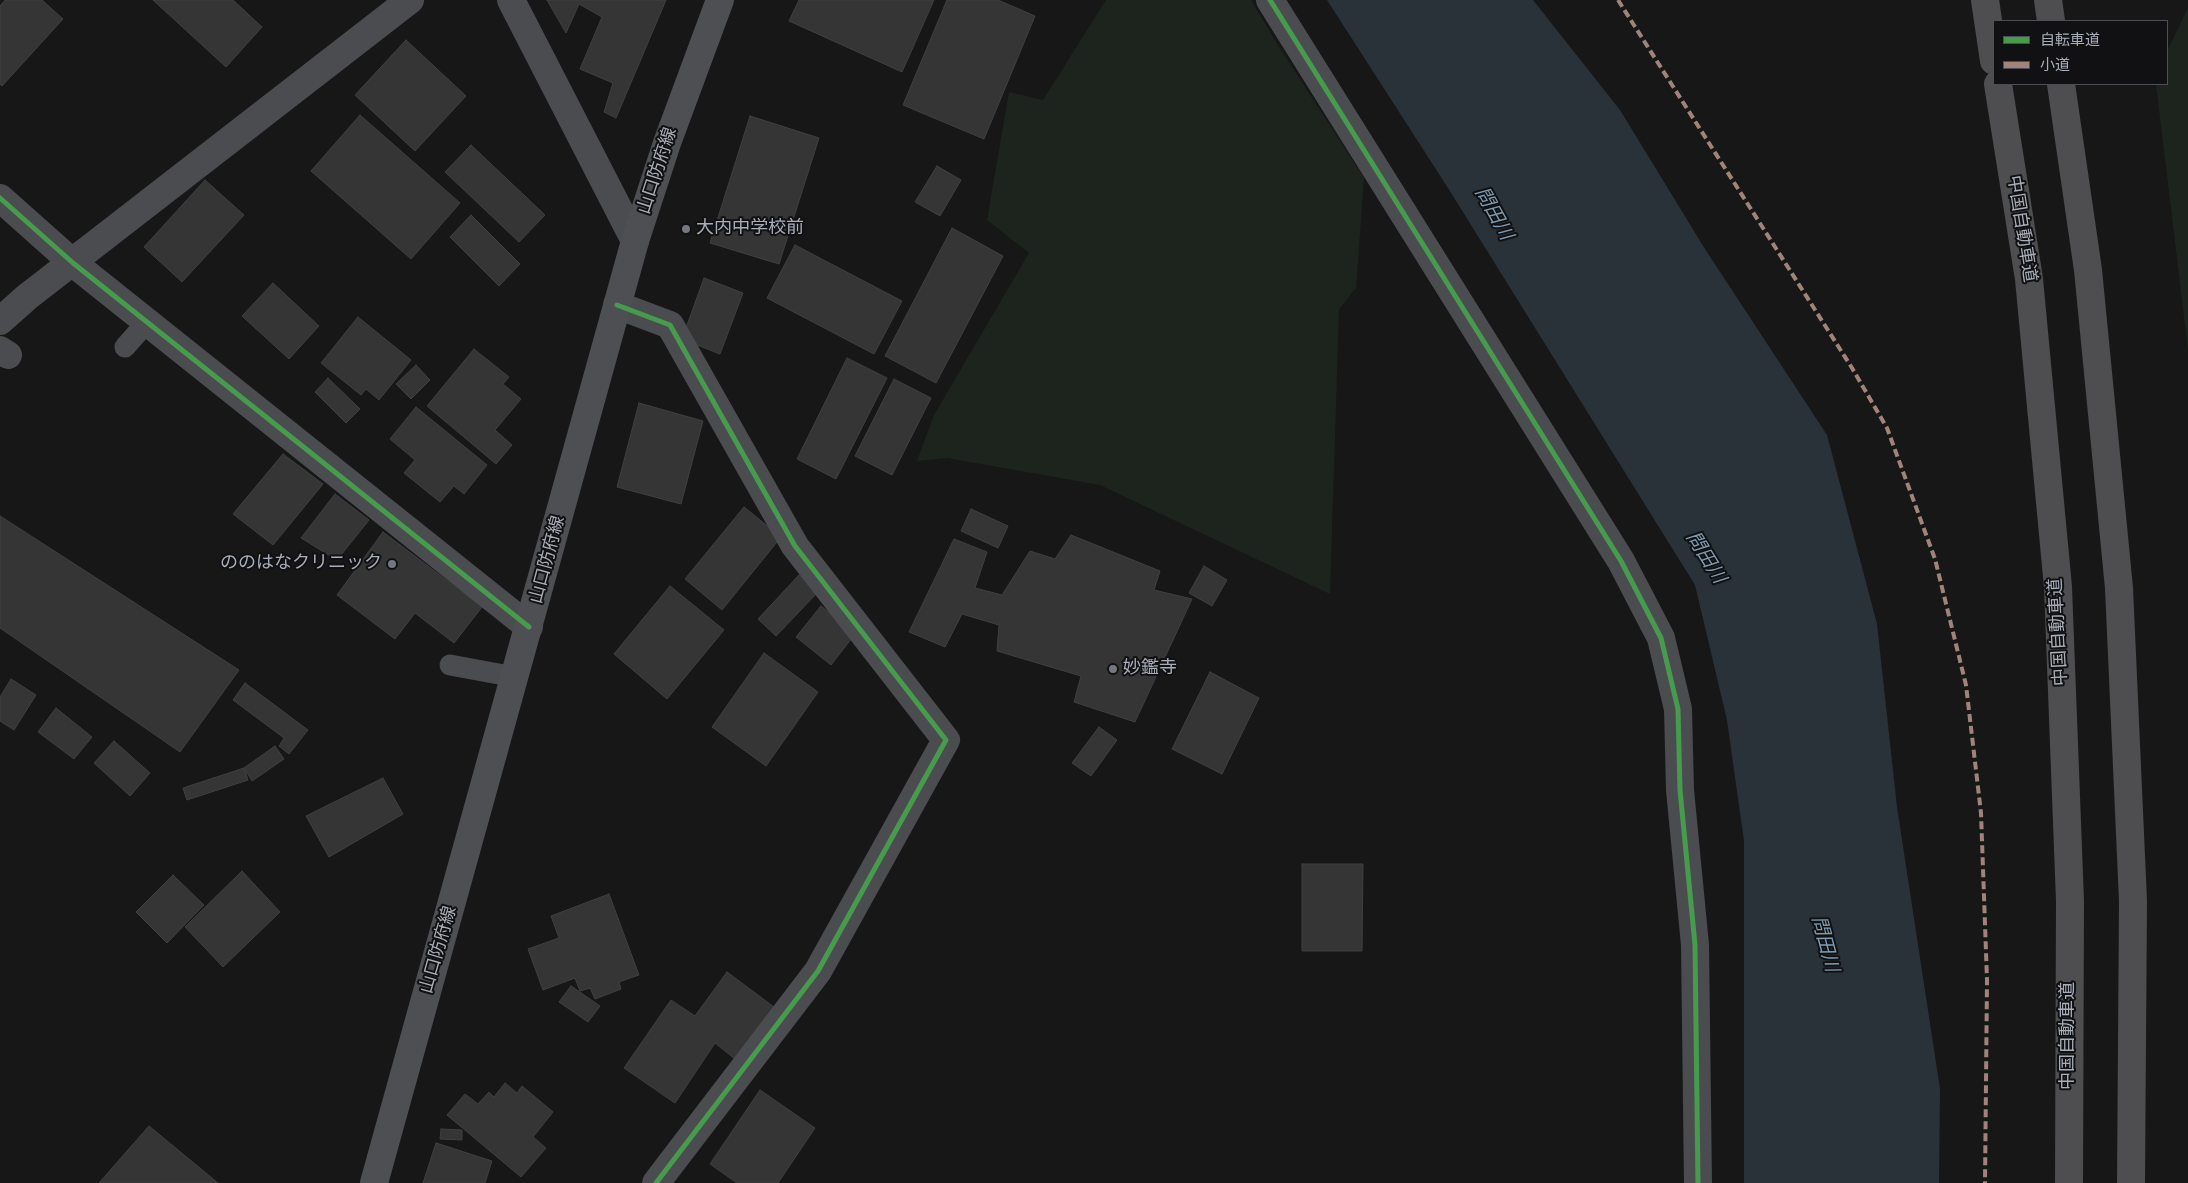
<!DOCTYPE html>
<meta charset="utf-8">
<style>
body{margin:0}
#map{position:relative;width:2188px;height:1183px;overflow:hidden;background:#171717;font-family:"Titillium Web","Noto Sans JP",sans-serif}
canvas{display:block}
.legend{position:absolute;left:1993px;top:20px;width:175px;height:65px;box-sizing:border-box;background:#111113;border:1px solid #4d4f55;margin:0;padding:6px 9px;list-style:none;font-size:15px;color:#a8adb8}
.legend li{display:flex;align-items:center;gap:10px;height:25px}
.legend b{width:25px;border:1px solid #4d4f55}
</style>
<div id="map">
<canvas width="2188" height="1183"></canvas>
<ul class="legend">
<li><b style="height:6px;background:#469c4c"></b>自転車道</li>
<li><b style="height:6px;background:#a18479"></b>小道</li>
</ul>
</div>
<script>
const ctx = document.querySelector('canvas').getContext('2d');
ctx.lineJoin = 'round';
function fillPath(path, color) { ctx.fillStyle = color; ctx.fill(path, 'evenodd'); }
const poly = rows => new Path2D(rows.map(r => 'M' + r).join(''));
function stroke(path, color, width, dash) { ctx.strokeStyle = color; ctx.lineWidth = width; ctx.lineCap = dash ? 'butt' : 'round'; ctx.setLineDash(dash || []); ctx.stroke(path); }
function write(font, color, halo, rows, align = 'center') {
  ctx.font = font + ' "Titillium Web","Noto Sans JP",sans-serif'; ctx.lineWidth = 4; ctx.setLineDash([]); ctx.textBaseline = 'middle'; ctx.strokeStyle = halo; ctx.fillStyle = color; for (const [text, x, y, turn = 0] of rows) {
    ctx.save(); ctx.translate(x, y); ctx.rotate((+turn || 0) * Math.PI / 180); ctx.textAlign = isNaN(turn) ? turn : align; if (halo) ctx.strokeText(text, 0, 0); ctx.fillText(text, 0, 0); ctx.restore();
  }
}
fillPath(poly([
 [1106,0,1251,0,1276,42,1364,178,1356,288,1339,309,1330,594,1100,485,947,458,917,461,934,415,1029,253,987,220,1009,92,1043,100],
 [2188,8,2188,350,2156,84,2167,84,2167,51]
]), '#1d241e');
fillPath(poly([
 [1327,0,1533,0,1620,110,1705,249,1827,435,1877,624,1897,807,1940,1089,1939,1183,1744,1183,1744,841,1727,720,1695,585,1448,188]
]), '#2a3239');
const building = poly([
 [5,0,42,0,63,19,2,86,0,84,0,6,5,0],
 [153,0,233,0,262,27,226,67,153,0],
 [547,0,666,0,616,118,604,112,613,83,580,69,602,17,579,4,566,33,547,0],
 [799,0,934,0,902,72,789,21,799,0],
 [947,0,998,0,1035,16,984,139,903,105,947,0],
 [406,40,466,96,415,151,355,95,406,40],
 [360,115,460,203,411,259,311,171,360,115],
 [750,116,819,138,779,264,710,243,750,116],
 [471,145,545,215,519,242,445,172,471,145],
 [937,166,961,180,940,216,915,202,937,166],
 [205,180,244,215,182,282,144,247,205,180],
 [471,215,520,264,499,286,450,237,471,215],
 [952,228,1003,256,936,383,885,356,952,228],
 [795,245,902,301,874,354,767,298,795,245],
 [704,278,743,293,720,354,682,339,704,278],
 [273,283,319,326,289,359,242,316,273,283],
 [358,317,411,360,379,400,366,389,361,395,321,363,358,317],
 [474,349,509,377,503,384,521,399,495,430,512,445,496,464,427,406,474,349],
 [847,358,887,378,836,479,797,459,847,358],
 [416,365,430,380,411,399,396,384,416,365],
 [328,378,360,409,346,423,315,392,328,378],
 [894,379,931,398,892,475,855,456,894,379],
 [639,403,703,421,681,504,617,487,639,403],
 [416,407,487,465,464,494,454,486,440,502,404,473,415,460,390,439,416,407],
 [283,454,323,484,273,545,233,514,283,454],
 [335,494,369,520,337,560,301,538,335,494],
 [744,507,781,537,722,610,685,579,744,507],
 [971,509,1008,526,998,548,961,531,971,509],
 [0,516,239,670,180,752,0,628,0,516],
 [383,532,482,607,454,643,415,613,395,639,337,595,383,532],
 [1071,535,1160,571,1154,590,1192,599,1135,722,1074,702,1081,676,997,651,999,625,962,614,945,647,909,632,954,539,987,552,975,588,1002,595,1030,551,1055,559,1071,535],
 [1204,566,1227,580,1212,606,1189,593,1204,566],
 [799,575,818,592,776,636,758,619,799,575],
 [670,586,724,630,667,699,614,654,670,586],
 [821,606,855,634,831,665,796,637,821,606],
 [764,653,818,692,766,766,712,727,764,653],
 [1210,672,1259,698,1222,774,1172,749,1210,672],
 [11,679,36,695,14,730,0,721,0,697,11,679],
 [245,683,308,730,289,754,279,746,284,738,233,700,245,683],
 [56,708,92,737,74,759,38,732,56,708],
 [1099,727,1117,740,1091,776,1072,763,1099,727],
 [114,741,150,773,130,796,94,763,114,741],
 [275,746,284,759,252,781,244,768,275,746],
 [244,768,248,780,187,800,183,788,244,768],
 [383,778,403,814,329,857,306,816,383,778],
 [1302,864,1363,864,1362,951,1302,951,1302,864],
 [242,871,280,912,223,967,185,927,242,871],
 [173,875,204,905,167,943,136,912,173,875],
 [609,894,639,975,619,982,621,989,595,999,590,988,580,991,575,978,543,990,528,949,559,938,551,916,609,894],
 [727,972,774,1007,735,1059,715,1043,675,1103,624,1068,671,1000,695,1016,727,972],
 [571,986,600,1006,588,1022,559,1002,571,986],
 [505,1083,517,1093,522,1086,553,1112,533,1137,546,1148,521,1177,447,1115,465,1094,478,1104,489,1092,494,1097,505,1083],
 [760,1090,815,1128,778,1183,737,1183,710,1164,760,1090],
 [149,1126,218,1183,99,1183,149,1126],
 [441,1129,462,1130,462,1140,440,1139,441,1129],
 [436,1143,492,1161,485,1183,423,1183,436,1143]
]);
fillPath(building, '#353536');
stroke(building, '#3f4043', 1);
stroke(poly([
 [125,347,147,322],
 [450,665,515,677]
]), '#4b4c50', 21);
stroke(poly([
 [511,0,635,241],
 [1270,0,1621,561,1661,638,1678,709,1680,790,1695,945,1698,1183],
 [0,198,73,263,529,627],
 [617,305,670,325,795,546,946,740,818,971,656,1183],
 [0,321,27,297,410,0],
 [0,350,8,355]
]), '#4b4c50', 28);
stroke(poly([
 [374,1183,635,241,667,143,720,0]
]), '#4d4f52', 28);
stroke(poly([
 [1985,0,1994,61],
 [2048,0,2051,21],
 [1998,84,2029,279,2058,587,2070,901,2069,1183],
 [2061,84,2088,270,2119,588,2133,901,2131,1183]
]), '#4e4e51', 28);
stroke(poly([
 [1618,0,1852,368,1887,428,1935,559,1966,685,1981,813,1987,980,1985,1183]
]), '#a18479', 4, [8, 4]);
stroke(poly([
 [1270,0,1621,561,1661,638,1678,709,1680,790,1695,945,1698,1183],
 [0,198,73,263,529,627],
 [617,305,670,325,795,546,946,740,818,971,656,1183]
]), '#469c4c', 5);
for (const [x, y, r, color] of [
 [686,229,5,"#757880"],
 [392,564,5,"#757880"],
 [1113,669,5,"#757880"]
]) { const dot = new Path2D(); dot.arc(x, y, r, 0, 2 * Math.PI); ctx.fillStyle = color; ctx.fill(dot); stroke(dot, '#111113', 2); }
write('18px', '#a8adb8', '#111113', [
 ["山口防府線",658,171,-72],
 ["中国自動車道",2021,229,81],
 ["山口防府線",548,560,-75],
 ["中国自動車道",2059,632,-93],
 ["山口防府線",439,950,-74],
 ["中国自動車道",2069,1036,-90]
]);
write('18px', '#a8adb8', '#111113', [
 ["大内中学校前",696,229],
 ["ののはなクリニック",382,564,"right"],
 ["妙鑑寺",1123,669]
], 'left');
write('italic 19px', '#7f9bb3', '#111113', [
 ["問田川",1493,214,61],
 ["問田川",1705,558,58],
 ["問田川",1824,944,75]
]);
</script>
